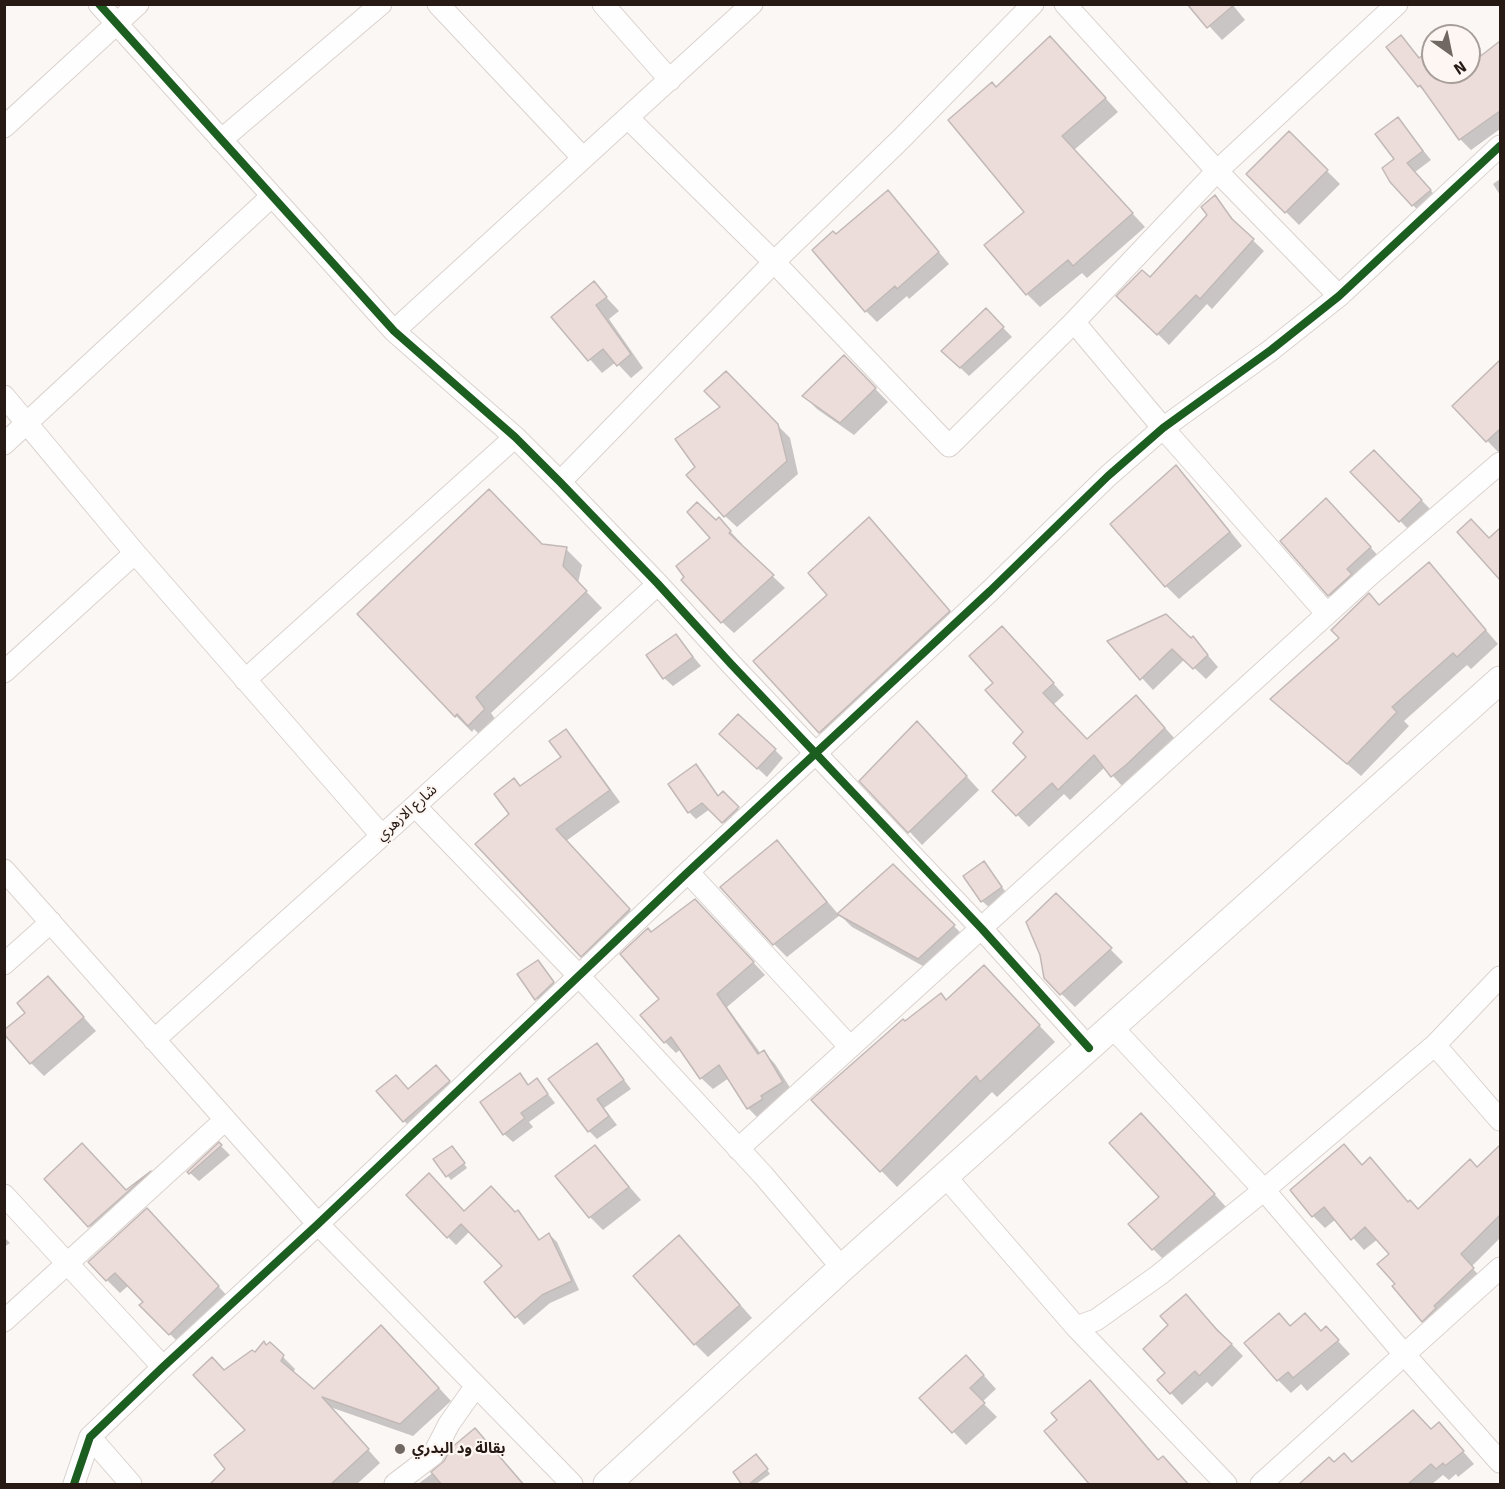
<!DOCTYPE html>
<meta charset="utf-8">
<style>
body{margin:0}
#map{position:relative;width:1505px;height:1489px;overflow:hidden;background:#faf7f5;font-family:Signika,sans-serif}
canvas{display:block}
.frame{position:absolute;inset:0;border:6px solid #271a14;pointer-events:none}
.north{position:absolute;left:1421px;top:24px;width:60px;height:60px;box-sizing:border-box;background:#fdf6f2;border:2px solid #a79e99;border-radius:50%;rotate:147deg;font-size:16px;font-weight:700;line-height:24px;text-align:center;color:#271a14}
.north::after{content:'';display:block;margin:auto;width:21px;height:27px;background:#716763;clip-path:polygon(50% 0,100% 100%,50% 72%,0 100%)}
</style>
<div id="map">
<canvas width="1505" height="1489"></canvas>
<div class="frame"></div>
<div class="north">N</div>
</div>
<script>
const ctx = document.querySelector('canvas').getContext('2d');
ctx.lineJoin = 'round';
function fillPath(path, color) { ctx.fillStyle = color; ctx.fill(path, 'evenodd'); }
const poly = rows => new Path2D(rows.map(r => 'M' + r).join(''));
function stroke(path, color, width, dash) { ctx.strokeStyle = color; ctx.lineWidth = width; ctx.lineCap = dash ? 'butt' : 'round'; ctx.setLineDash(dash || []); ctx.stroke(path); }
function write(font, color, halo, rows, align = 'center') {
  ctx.font = font + ' Signika,"Noto Sans Arabic",sans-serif'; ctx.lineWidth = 4.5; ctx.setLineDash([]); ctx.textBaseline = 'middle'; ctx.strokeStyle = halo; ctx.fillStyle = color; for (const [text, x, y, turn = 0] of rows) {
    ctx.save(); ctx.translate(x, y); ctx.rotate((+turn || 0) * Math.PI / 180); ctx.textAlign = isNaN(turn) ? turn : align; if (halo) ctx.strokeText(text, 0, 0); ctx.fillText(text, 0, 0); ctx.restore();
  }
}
fillPath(poly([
 [1189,4,1232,4,1245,20,1222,40],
 [1401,37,1421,59,1433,50,1433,72,1469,72,1469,66,1500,43,1500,129,1471,150,1460,139,1430,97,1419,86],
 [1063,51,1118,112,1074,150,1145,227,1087,278,1082,273,1040,307,1027,294,1026,212,997,89],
 [1398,119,1431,160,1415,172,1438,199,1421,214,1413,205],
 [1289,133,1340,184,1299,225,1248,174],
 [1500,179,1500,195,1493,184],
 [888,192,949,264,909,299,907,296,877,322,866,311],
 [1215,197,1241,229,1264,251,1212,309,1207,304,1169,345,1119,296,1150,279,1208,215],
 [593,283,619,311,609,319,643,368,631,378,616,362,602,373,553,317],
 [986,310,1012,337,969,376,951,359],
 [1500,362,1500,454,1454,406],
 [857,370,888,402,854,435,817,409,804,396],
 [726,373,790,438,798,474,737,527,725,516,697,467,722,407],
 [1374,452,1430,509,1408,529,1353,472],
 [1176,467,1189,480,1242,546,1179,599,1166,586],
 [1339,513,1383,561,1342,608,1329,595],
 [730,531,742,544,740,545,785,588,734,633,722,622,713,538],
 [882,532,962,625,833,745,820,732,829,595],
 [1459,532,1489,540,1498,532,1500,534,1500,577],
 [542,546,566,549,582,565,578,583,602,608,491,713,500,726,485,740,474,729,472,732,456,716],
 [1429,564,1498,644,1471,669,1467,665,1404,721,1409,726,1361,776,1272,699],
 [676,636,701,666,673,686,664,678],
 [1193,638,1218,667,1206,679,1185,659,1153,690,1109,642],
 [1013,639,1064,695,1053,705,1087,740,1147,708,1176,740,1123,787,1105,767,1070,800,1064,794,1029,827,994,791,1028,757,1025,733,995,683],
 [566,731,577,743,620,802,566,841,641,922,593,967,582,955,511,814,521,787,563,757],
 [930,736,979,790,922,845,909,831],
 [729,742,775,750,783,758,767,777],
 [696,766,719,797,723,794,745,815,730,829,710,809,696,819,689,812],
 [777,842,838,914,893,866,967,939,932,971,852,927,840,915,787,957,774,944],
 [983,863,1009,896,991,909,982,901],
 [1056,895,1123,962,1075,1007,1045,978],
 [707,912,765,975,727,1007,761,1054,764,1052,775,1064,794,1094,760,1120,748,1108,729,1078,713,1089,701,1078,681,1049,676,1053,665,1042,651,934],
 [538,962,561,992,544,1008,519,975],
 [48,978,96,1031,44,1076,31,1063,27,1013],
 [999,983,1055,1042,997,1097,992,1092,897,1187,813,1100,905,1023,946,1001],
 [597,1045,631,1089,604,1108,617,1125,597,1139,589,1131],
 [520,1075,529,1086,537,1080,555,1103,529,1122,533,1127,513,1142,504,1134],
 [445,1076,457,1091,412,1129,404,1121,409,1091],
 [1154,1128,1227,1208,1166,1262,1153,1249,1161,1197],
 [219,1144,230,1155,199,1181,189,1172],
 [1344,1146,1363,1166,1370,1159,1409,1203,1419,1210,1477,1168,1500,1147,1500,1238,1471,1267,1485,1281,1434,1333,1423,1321,1397,1284,1391,1254,1378,1239,1364,1250,1336,1219,1325,1228,1313,1216],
 [595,1147,641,1200,603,1230,590,1217,558,1176],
 [456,1152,467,1168,451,1180,435,1160],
 [150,1173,161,1183,101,1238,46,1179,126,1192],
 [464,1212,515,1214,517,1212,540,1241,549,1234,557,1242,579,1290,550,1303,524,1325,486,1282,504,1266,470,1231,456,1245,448,1237],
 [160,1223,231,1300,183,1347,141,1305,145,1302,129,1285,120,1293,107,1280],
 [4,1237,10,1243,4,1247],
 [692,1250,752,1318,708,1357,695,1344],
 [1186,1296,1243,1356,1212,1387,1207,1382,1182,1405,1159,1380,1167,1373,1170,1325],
 [1279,1315,1291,1327,1322,1332,1326,1328,1350,1354,1307,1391,1301,1384,1291,1393,1278,1380],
 [394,1339,451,1401,413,1436,330,1407,380,1463,357,1484,329,1484,227,1469,247,1430,224,1372,270,1344,295,1369,293,1373,314,1391],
 [979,1370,996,1389,982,1402,997,1417,966,1445,922,1398],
 [1090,1382,1102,1394,1159,1461,1059,1420],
 [1439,1424,1474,1464,1458,1477,1456,1474,1449,1480,1443,1475,1432,1484,1303,1484,1334,1464,1352,1464,1431,1431],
 [488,1443,524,1484,418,1484,442,1466],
 [760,1460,770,1474,756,1484,744,1484]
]), '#0003');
const building = poly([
 [1187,4,1235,4,1207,28,1187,4],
 [1401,35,1419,58,1433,48,1433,72,1469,72,1469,65,1500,41,1500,111,1459,140,1420,85,1418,87,1386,47,1401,35],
 [1050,36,1106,98,1062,136,1133,213,1073,266,1068,260,1026,295,984,245,1024,212,948,120,992,82,996,87,1050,36],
 [1398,117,1423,151,1407,163,1431,190,1412,206,1390,182,1382,168,1394,159,1375,134,1398,117],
 [1289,131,1328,170,1285,213,1246,174,1289,131],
 [888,190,939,252,897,289,895,286,865,312,812,250,833,231,836,234,888,190],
 [1215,195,1232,219,1254,239,1200,299,1196,295,1157,335,1116,296,1142,270,1150,277,1207,215,1201,207,1215,195],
 [594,281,607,297,596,305,631,354,617,366,603,349,588,361,551,317,594,281],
 [986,308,1004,327,960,368,941,351,986,308],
 [844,355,876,388,840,423,802,396,844,355],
 [1500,360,1500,429,1486,442,1452,406,1500,360],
 [726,371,778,424,787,461,724,517,686,475,695,467,675,439,720,407,704,391,726,371],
 [1374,450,1422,500,1399,522,1350,472,1374,450],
 [1176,465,1230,532,1165,587,1110,524,1176,465],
 [489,489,542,544,567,547,563,566,587,591,476,697,485,709,468,726,457,714,455,717,357,614,489,489],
 [1326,498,1371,547,1347,569,1352,574,1328,596,1280,541,1326,498],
 [697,502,716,520,719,517,731,531,729,533,774,575,721,623,681,580,684,577,676,566,710,538,687,512,697,502],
 [869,517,950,611,819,733,753,661,827,595,808,573,869,517],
 [1471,519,1489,538,1500,528,1500,580,1457,532,1471,519],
 [1429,562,1486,630,1457,657,1453,653,1392,707,1397,712,1347,764,1270,699,1339,638,1331,630,1369,593,1379,605,1429,562],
 [1166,614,1191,638,1193,636,1208,655,1193,669,1172,649,1140,680,1107,641,1166,614],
 [1002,626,1054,683,1043,693,1087,739,1136,695,1165,728,1126,765,1111,777,1094,755,1058,790,1052,783,1016,816,992,791,1026,757,1013,743,1023,732,985,690,993,683,969,656,1002,626],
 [676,634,693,657,663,679,646,655,676,634],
 [738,714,776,749,757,769,719,734,738,714],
 [917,721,967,776,908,833,859,781,917,721],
 [566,729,610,790,556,829,630,909,581,957,475,844,509,814,494,794,514,778,520,786,561,757,549,741,566,729],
 [696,764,718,796,723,791,739,807,722,823,702,803,688,813,668,784,696,764],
 [777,840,827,902,773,945,720,887,777,840],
 [984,861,1002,887,981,902,963,876,984,861],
 [893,864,955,925,918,959,837,914,893,864],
 [1056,893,1112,948,1060,995,1044,978,1040,955,1026,922,1056,893],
 [695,899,754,962,717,994,758,1054,764,1050,783,1082,761,1096,763,1099,747,1109,719,1065,700,1079,671,1037,664,1043,640,1015,659,999,620,954,648,928,651,932,695,899],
 [538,960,554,982,535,1000,517,974,538,960],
 [984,965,1040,1025,980,1082,976,1076,880,1172,811,1100,903,1019,905,1021,941,993,946,1000,984,965],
 [48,976,84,1017,30,1064,4,1034,4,1030,25,1013,17,1003,48,976],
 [597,1043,624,1080,597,1099,609,1116,588,1132,548,1079,597,1043],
 [436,1065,450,1081,403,1122,376,1091,396,1075,408,1089,436,1065],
 [520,1073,528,1085,537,1078,548,1094,521,1113,525,1118,503,1135,480,1102,520,1073],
 [1141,1113,1215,1194,1152,1250,1128,1224,1159,1197,1109,1143,1141,1113],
 [219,1142,222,1145,189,1174,187,1172,219,1142],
 [82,1143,126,1190,151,1171,88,1227,44,1179,82,1143],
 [1344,1144,1362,1165,1370,1157,1408,1202,1410,1200,1418,1209,1470,1159,1477,1167,1500,1145,1500,1215,1461,1254,1474,1268,1434,1306,1436,1308,1422,1322,1392,1286,1395,1284,1377,1264,1389,1254,1365,1227,1351,1240,1324,1207,1312,1217,1290,1190,1344,1144],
 [595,1145,629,1187,589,1218,555,1176,595,1145],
 [452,1146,465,1163,446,1177,433,1159,452,1146],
 [429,1173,464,1211,491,1186,515,1212,518,1210,539,1240,549,1233,572,1281,542,1295,515,1318,484,1282,502,1266,461,1224,447,1238,406,1195,429,1173],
 [147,1208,219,1286,169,1335,139,1305,143,1302,115,1273,106,1281,88,1262,147,1208],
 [679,1235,740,1305,694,1345,633,1276,679,1235],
 [1186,1294,1217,1330,1232,1344,1199,1376,1195,1371,1170,1394,1157,1380,1165,1373,1143,1349,1168,1325,1160,1316,1186,1294],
 [1279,1313,1290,1326,1305,1313,1321,1331,1326,1326,1339,1340,1293,1378,1288,1372,1277,1381,1244,1343,1279,1313],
 [381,1325,439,1388,400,1424,322,1397,369,1449,330,1485,209,1485,225,1469,214,1455,245,1430,193,1375,212,1357,224,1370,252,1350,255,1352,264,1341,266,1345,270,1342,284,1355,281,1361,314,1389,381,1325],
 [966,1355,984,1375,970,1388,985,1403,952,1433,919,1398,966,1355],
 [1090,1380,1158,1460,1163,1456,1189,1485,1090,1485,1044,1431,1057,1420,1051,1413,1090,1380],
 [1413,1410,1431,1429,1439,1422,1464,1451,1445,1466,1443,1463,1436,1469,1431,1464,1407,1485,1298,1485,1329,1457,1334,1462,1344,1453,1352,1462,1413,1410],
 [475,1428,524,1485,442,1485,431,1472,444,1461,451,1448,475,1428],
 [756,1454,768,1469,748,1485,742,1485,733,1472,756,1454]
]);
fillPath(building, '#ecddda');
stroke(building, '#c2b9b7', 1.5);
const minor = poly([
 [99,4,394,331,515,437,560,482,658,584,731,664,982,929,1089,1048],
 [438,4,583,158],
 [603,4,670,80],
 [1065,4,1217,171,1339,296],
 [628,118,774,262,949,446,1074,322,1217,171,1397,4],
 [4,127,138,4],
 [221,140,381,4],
 [1074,322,1163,428,1327,614],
 [394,331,752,4],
 [4,396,135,553,382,836],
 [4,444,272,196],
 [560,482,774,262,901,139,1033,4],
 [4,672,135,553],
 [245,680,515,437],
 [415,806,579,976,763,1175,842,1268],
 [4,870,318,1224,572,1484],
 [688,872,850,1047],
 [4,964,51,922],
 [1112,1027,1264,1190,1404,1354,1500,1462],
 [154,1040,415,806,658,584],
 [1435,1045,1500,1120],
 [738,1149,1371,574,1500,463],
 [945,1176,1076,1327,1226,1484],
 [4,1195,163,1367],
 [4,1321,225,1120],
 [1076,1327,1096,1320,1159,1275,1264,1190,1435,1045,1500,977],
 [90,1437,131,1484],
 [74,1484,90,1437,163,1367,318,1224,688,872,990,591,1108,476,1163,428,1271,350,1339,296,1500,146],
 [395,1484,433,1455,449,1424,475,1387],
 [1261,1484,1500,1268]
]);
const tertiary = poly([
 [607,1484,842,1268,1500,680]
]);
stroke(minor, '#dbd2ce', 23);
stroke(tertiary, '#dbd2ce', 29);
stroke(minor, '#fefefe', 21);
stroke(tertiary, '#fefefe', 27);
stroke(poly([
 [99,4,394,331,515,437,560,482,658,584,731,664,982,929,1089,1048],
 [74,1484,90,1437,163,1367,318,1224,688,872,990,591,1108,476,1163,428,1271,350,1339,296,1500,146]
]), '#1b5e20', 8);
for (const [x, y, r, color] of [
 [400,1449,6,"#716763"]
]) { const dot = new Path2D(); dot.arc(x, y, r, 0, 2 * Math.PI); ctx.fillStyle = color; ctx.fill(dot); stroke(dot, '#fdf6f2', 2); }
write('15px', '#271a14', '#fdf6f2', [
 ["شارع الازهري",407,813,-42]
]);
write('bold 15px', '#271a14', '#fdf6f2', [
 ["بقالة ود البدري",412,1449]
], 'left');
</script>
